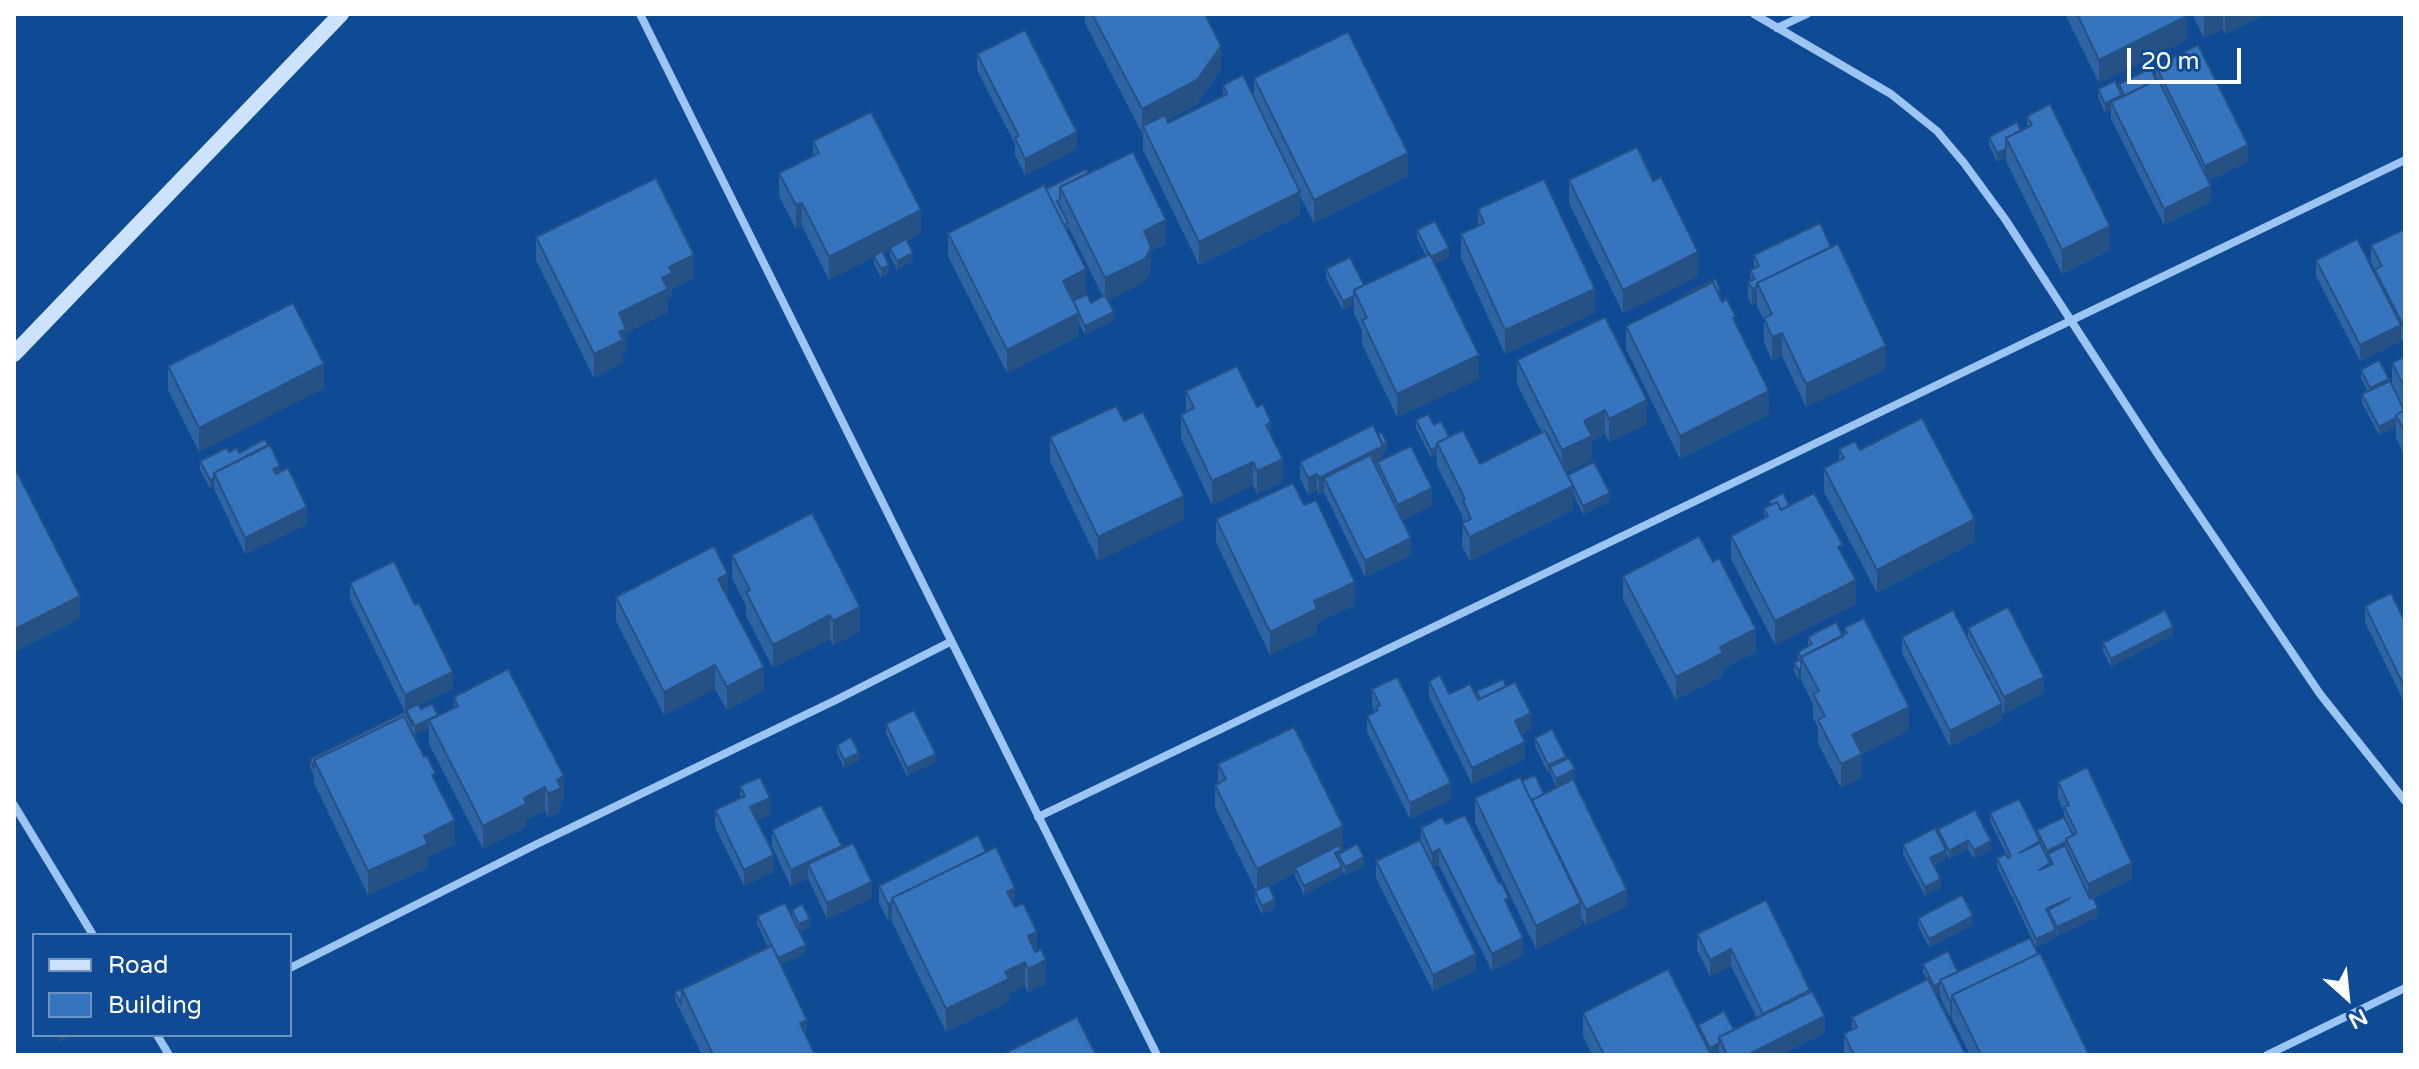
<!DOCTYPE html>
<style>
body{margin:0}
#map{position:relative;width:2419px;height:1069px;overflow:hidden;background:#0f4b95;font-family:"Varela Round",sans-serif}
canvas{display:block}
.frame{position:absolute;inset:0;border:16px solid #fff;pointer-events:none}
.legend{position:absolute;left:32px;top:933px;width:260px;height:104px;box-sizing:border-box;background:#0f4b95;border:2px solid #6f93bf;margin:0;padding:10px 14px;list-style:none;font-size:24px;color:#fff}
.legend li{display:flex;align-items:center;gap:16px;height:40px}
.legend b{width:40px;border:2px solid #6f93bf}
.north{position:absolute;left:2307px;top:957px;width:80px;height:80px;-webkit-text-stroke:6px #0f4b95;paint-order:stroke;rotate:153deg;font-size:22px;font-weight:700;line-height:32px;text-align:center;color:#fff}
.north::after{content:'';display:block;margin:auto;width:28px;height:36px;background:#fff;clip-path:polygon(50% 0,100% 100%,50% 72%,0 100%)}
.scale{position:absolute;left:2127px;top:48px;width:114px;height:36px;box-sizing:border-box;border:4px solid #fff;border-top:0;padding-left:10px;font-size:24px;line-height:28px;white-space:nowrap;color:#fff;-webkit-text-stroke:6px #0f4b95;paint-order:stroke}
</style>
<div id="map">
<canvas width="2419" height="1069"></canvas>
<div class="frame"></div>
<ul class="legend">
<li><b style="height:10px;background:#cde2fd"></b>Road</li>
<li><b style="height:22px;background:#3774be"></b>Building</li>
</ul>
<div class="north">N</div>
<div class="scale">20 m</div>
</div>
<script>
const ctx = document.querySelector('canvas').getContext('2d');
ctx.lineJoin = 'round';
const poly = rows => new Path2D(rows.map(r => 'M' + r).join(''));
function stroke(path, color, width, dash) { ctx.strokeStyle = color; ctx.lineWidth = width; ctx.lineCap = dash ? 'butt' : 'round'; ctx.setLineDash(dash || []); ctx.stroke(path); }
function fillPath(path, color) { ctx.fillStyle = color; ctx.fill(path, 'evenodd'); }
stroke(poly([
 [640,14,1157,1055],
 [1754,14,1891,94,1937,131,1964,163,2005,219,2159,456,2320,694,2405,801],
 [1777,28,1807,14],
 [14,805,93,935],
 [1038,817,2405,160],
 [290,968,535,845,836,700,950,642],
 [157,1035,169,1055],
 [2267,1055,2405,988]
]), '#9dc5f4', 8);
stroke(poly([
 [14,354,341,14]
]), '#cde2fd', 16);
fillPath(poly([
 [1085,14,1205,14,1221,69,1197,104,1167,120,1168,123,1223,96,1223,85,1254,97,1254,78,1408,176,1314,223,1300,196,1300,216,1199,265,1143,150,1143,132,1142,133,1085,23],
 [2065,14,2186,14,2187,40,2099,83],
 [2192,14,2267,14,2225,34,2223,29,2204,38],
 [977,54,1077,149,1025,175,1015,155,1015,144,977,70],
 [2156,66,2248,162,2208,181,2211,202,2164,225,2111,119,2111,109,2105,113,2098,97,2098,89,2119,89,2119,84,2156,79],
 [2027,116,2110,250,2062,274,2006,161,2006,157,1997,162,1989,145,1989,137,2021,131,2027,128],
 [813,141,921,233,907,240,913,261,897,270,890,256,890,249,883,253,889,273,881,278,874,264,874,257,829,280,802,226,796,229,779,196,779,173,813,156],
 [1088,173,1166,244,1151,251,1151,271,1145,282,1108,300,1114,320,1085,335,1079,323,1079,336,1007,373,948,256,948,233,1046,189],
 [1068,226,1103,297,1091,303,1073,301,1073,299,1086,293,1067,232],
 [1569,180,1653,181,1698,276,1623,313,1569,203],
 [1478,209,1595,313,1505,354,1461,258,1461,234,1478,226],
 [2405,229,2405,341,2403,342,2401,337,2401,341,2360,361,2316,276,2316,260,2375,275,2375,270,2371,262,2371,245],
 [1417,230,1449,257,1435,263,1479,379,1397,417,1362,344,1362,330,1354,314,1354,304,1343,310,1326,278,1326,269,1364,285,1426,256,1417,238],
 [536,237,694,278,672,289,672,297,668,298,668,312,626,333,626,352,623,354,623,363,594,378,536,260],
 [1754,255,1886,369,1806,407,1782,356,1772,361,1764,342,1764,320,1757,306,1757,303,1752,305,1748,298,1748,282,1750,281,1750,270,1754,268],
 [1720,297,1736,324,1769,415,1680,459,1626,349,1626,326],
 [2405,356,2405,456,2396,438,2396,427,2379,435,2362,403,2362,394,2368,392,2361,378,2361,370,2389,382,2392,386,2392,363],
 [1517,360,1647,424,1609,442,1605,434,1592,441,1592,460,1566,472,1568,478,1610,501,1583,515,1573,493,1573,510,1470,561,1462,546,1463,517,1437,466,1437,455,1431,458,1416,428,1416,420,1434,425,1480,464,1542,433,1517,384],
 [168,366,324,388,199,452,168,390],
 [1186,391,1271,436,1283,482,1257,494,1253,485,1212,505,1181,438,1181,415,1186,412],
 [1124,421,1184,519,1098,561,1050,461,1050,437],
 [1839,449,1860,450,1975,542,1877,593,1824,492,1824,468,1839,461],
 [1387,451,1383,453,1383,459,1432,505,1402,520,1411,555,1365,577,1324,492,1319,495,1317,490,1308,495,1300,478,1300,462],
 [229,452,239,453,307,524,245,554,214,489,214,486,210,488,200,470,200,461],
 [1769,501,1789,505,1843,556,1856,604,1775,645,1731,559,1731,536,1764,518,1764,508,1769,506],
 [1216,519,1355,605,1317,623,1317,633,1270,655,1216,542],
 [732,555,860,631,833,645,830,639,773,668,746,616,746,606,732,578],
 [1623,576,1756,652,1723,669,1723,676,1676,700,1623,599],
 [350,583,453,689,419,705,421,709,438,716,454,708,454,697,564,799,561,801,561,811,548,818,545,811,526,820,526,827,483,849,429,744,429,728,415,735,412,729,436,782,455,844,428,857,428,868,368,895,314,783,314,776,310,767,310,759,406,713,406,711,405,712,350,599],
 [728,596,764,690,727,710,715,689,664,715,616,621,616,597],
 [2365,606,2403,618,2405,617,2405,704,2365,622],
 [1844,628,1909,730,1862,754,1862,777,1841,788,1818,743,1818,727,1813,718,1813,704,1801,680,1801,677,1798,679,1794,671,1794,663,1798,661,1798,652,1808,646,1808,637,1843,636,1844,635],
 [1968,628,2044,693,2004,714,2002,710,2002,720,1950,747,1902,653,1902,637,1968,638],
 [2173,635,2111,667,2103,651,2103,643],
 [1429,681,1449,694,1477,698,1477,691,1531,730,1521,734,1525,759,1472,784,1429,697],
 [1372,689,1451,799,1410,819,1367,732,1367,716,1375,712,1372,705],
 [886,724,936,762,907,776,886,733],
 [1535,738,1566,759,1575,778,1556,787,1550,772,1548,773,1535,746],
 [837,745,859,761,844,768,837,753],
 [1218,764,1343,849,1341,852,1364,866,1345,875,1342,871,1342,875,1304,895,1295,876,1295,873,1268,887,1275,908,1262,914,1255,900,1256,891,1215,808,1215,785,1218,783],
 [1522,781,1544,794,1627,906,1586,926,1581,917,1581,926,1536,949,1475,822,1475,798],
 [2058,782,2132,879,2093,898,2098,917,2057,936,2056,933,2056,938,2036,947,1997,866,1997,858,2006,854,1990,821,1990,813,2037,835,2037,830,2064,818,2064,812,2058,798],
 [740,786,770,814,757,820,774,872,744,886,715,827,715,810,740,798],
 [1446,824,1509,909,1523,955,1492,971,1439,865,1434,868,1476,970,1433,991,1376,878,1376,861,1421,842,1421,828],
 [1938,829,1991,849,1974,859,1968,849,1949,859,1946,853,1946,858,1934,865,1941,888,1925,896,1903,854,1903,845,1938,833],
 [772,830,842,849,872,898,827,919,808,878,791,887,772,846],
 [879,886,1015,907,1037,952,1046,984,1028,992,1025,986,1009,994,1009,1002,946,1032,892,922,892,919,888,921,879,903],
 [1766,900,1810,992,1825,1033,1780,1055,1720,1055,1719,1052,1712,1055,1592,1055,1583,1036,1583,1013,1698,1029,1698,1025,1734,1030,1757,1018,1731,966,1710,976,1697,950,1697,934],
 [792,910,810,927,800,933,806,953,781,965,807,1038,815,1055,702,1055,675,1000,675,992,768,947,757,924,757,916,792,917],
 [1918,918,1973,925,1929,947,1918,926],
 [1923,964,1958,972,2089,1055,1970,1055,1952,1019,1952,1016,1950,1017,1940,997,1940,991,1935,994,1966,1055,1844,1055,1844,1034,1852,1030,1852,1017,1927,980,1923,972]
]), '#2f64a3');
fillPath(poly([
 [2205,14,2223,14,2223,29,2204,38,2204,15],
 [2225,14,2267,14,2225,34],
 [2187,16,2187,40,2099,83,2099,60],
 [1221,46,1221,69,1197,104,1145,131,1143,126,1143,132,1142,133,1142,109],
 [2122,95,2122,104,2111,102,2111,109,2105,113,2105,104],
 [1077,132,1077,149,1025,175,1025,159],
 [2248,145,2248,162,2205,182,2205,166],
 [2006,149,2006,157,1997,162,1997,153],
 [1408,153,1408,176,1314,223,1314,200],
 [2211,186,2211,202,2164,225,2164,209],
 [1300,192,1300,216,1199,265,1199,242],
 [802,203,802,226,796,229,796,205],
 [921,210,921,233,829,280,829,257],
 [1166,220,1166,244,1151,251,1151,271,1145,282,1105,302,1105,278,1144,231],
 [2110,226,2110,250,2062,274,2062,250],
 [1449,248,1449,257,1430,266,1430,257],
 [1698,252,1698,276,1623,313,1623,290],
 [913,253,913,261,897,270,897,261],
 [694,255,694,278,672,289,672,297,668,298,668,312,626,333,626,352,623,354,623,363,594,378,594,354,619,313,662,278,669,267],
 [889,265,889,273,881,278,881,269],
 [1086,269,1086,293,1063,304,1063,281],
 [1757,286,1757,303,1752,305,1752,289],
 [1595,289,1595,313,1505,354,1505,330],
 [1354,296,1354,304,1343,310,1343,301],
 [1114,312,1114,320,1085,335,1085,326],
 [1079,313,1079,336,1007,373,1007,350],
 [2405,324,2405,341,2403,342,2403,325],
 [2401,325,2401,341,2360,361,2360,345],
 [1782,333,1782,356,1772,361,1772,337],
 [1886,346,1886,369,1806,407,1806,384],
 [1479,355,1479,379,1397,417,1397,394],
 [324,364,324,388,199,452,199,428],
 [2389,379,2389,387,2370,397,2370,388],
 [1769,391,1769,415,1680,459,1680,436],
 [1647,400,1647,424,1609,442,1609,419],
 [1605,410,1605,434,1592,441,1592,460,1562,474,1562,450,1584,421],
 [2396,418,2396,427,2379,435,2379,427],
 [1271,422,1271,446,1266,425],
 [1387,443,1387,451,1383,453,1383,463,1377,462,1377,466,1329,490,1324,478,1324,492,1319,495,1319,478],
 [1437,447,1437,455,1431,458,1431,450],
 [1283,459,1283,482,1257,494,1257,471],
 [1253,462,1253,485,1212,505,1212,481],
 [280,466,280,482,273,469],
 [1317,474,1317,490,1308,495,1308,478],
 [214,478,214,486,210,488,210,480],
 [1573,486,1573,510,1470,561,1470,537],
 [1432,488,1432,505,1398,521,1398,505],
 [1610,493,1610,501,1583,515,1583,506],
 [1184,496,1184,519,1098,561,1098,537],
 [307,507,307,524,245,554,245,538],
 [1975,519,1975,542,1877,593,1877,570],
 [1411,538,1411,555,1365,577,1365,561],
 [728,574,728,597,718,579],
 [1856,580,1856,604,1775,645,1775,621],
 [1355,582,1355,605,1317,623,1317,633,1270,655,1270,632,1314,601],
 [80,596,80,619,15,652,15,629],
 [860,607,860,631,833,645,833,621],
 [830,615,830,639,773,668,773,645],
 [2173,627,2173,635,2111,667,2111,659],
 [1756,629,1756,652,1723,669,1723,676,1676,700,1676,677,1720,647],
 [715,665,715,689,664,715,664,692],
 [764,667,764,690,727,710,727,687],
 [1801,668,1801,677,1798,679,1798,670],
 [453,672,453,689,405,712,405,695],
 [2044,677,2044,693,2004,714,2004,697],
 [2002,704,2002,720,1950,747,1950,731],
 [1909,707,1909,730,1862,754,1862,777,1841,788,1841,764,1852,735],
 [1531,713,1531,730,1515,737,1515,721],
 [438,715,429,720,429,728,415,735,415,726],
 [1525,742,1525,759,1472,784,1472,768],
 [859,753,859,761,844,768,844,760],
 [936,754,936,762,907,776,907,768],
 [1566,757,1566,765,1550,767,1550,772,1548,773,1548,765],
 [1575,769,1575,778,1556,787,1556,779],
 [564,776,564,799,561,801,561,811,548,818,548,794,557,780],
 [1451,783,1451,799,1410,819,1410,803],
 [545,787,545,811,526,820,526,827,483,849,483,826,524,798],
 [770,798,770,814,750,823,750,807],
 [455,820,455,844,428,857,428,868,368,895,368,871,424,836],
 [1343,826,1343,849,1341,851,1341,858,1338,854,1338,860,1295,868,1295,873,1257,893,1257,869],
 [1968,840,1968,849,1949,859,1949,851],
 [1991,841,1991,849,1974,859,1974,850],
 [2066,842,2066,850,2048,854,2047,860,2047,851],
 [842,846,842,862,808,864,808,878,791,887,791,870],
 [1439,849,1439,865,1432,869,1432,853],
 [1946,850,1946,858,1930,866,1930,858],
 [774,855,774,872,744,886,744,870],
 [1364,857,1364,866,1345,875,1345,867],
 [2132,863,2132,879,2088,900,2088,884],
 [1342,867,1342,875,1304,895,1304,886],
 [1941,879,1941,888,1925,896,1925,887],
 [872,882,872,898,827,919,827,903],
 [1015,888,1015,911,1007,892],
 [1627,890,1627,906,1586,926,1586,910],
 [1275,899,1275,908,1262,914,1262,906],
 [892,903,892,919,888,921,888,904],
 [1581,903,1581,926,1536,949,1536,926],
 [2098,908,2098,917,2057,936,2057,927],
 [1973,916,1973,925,1929,947,1929,939],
 [810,919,810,927,799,933,799,924],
 [2056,930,2056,938,2036,947,2036,939],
 [1037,932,1037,955,1028,936],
 [1523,938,1523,955,1492,971,1492,954],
 [806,945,806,953,691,1008,687,1001],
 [1731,949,1731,966,1710,976,1710,960],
 [1476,954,1476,970,1433,991,1433,975],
 [1046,960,1046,984,1028,992,1028,969],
 [1025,962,1025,986,1009,994,1009,1002,946,1032,946,1009,1005,972],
 [1940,983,1940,991,1934,994,1934,986],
 [1810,990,1810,1006,1763,1030,1763,1014],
 [1952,1000,1952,1016,1950,1017,1950,1001],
 [1825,1016,1825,1033,1780,1055,1747,1055],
 [807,1020,807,1043,800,1023],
 [58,1035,74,1035,58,1043],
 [1719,1043,1719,1052,1710,1055,1710,1048]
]), '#265185');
const building = poly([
 [1092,14,1205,14,1221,46,1197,80,1142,109,1092,14],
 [2077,14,2186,14,2187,16,2099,60,2077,14],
 [1025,30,1077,132,1025,159,1015,138,1019,136,977,54,1025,30],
 [1348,32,1408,153,1314,200,1254,78,1348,32],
 [2198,45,2248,145,2205,166,2156,66,2198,45],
 [2151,68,2156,80,2124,96,2119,84,2151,68],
 [1243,75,1300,192,1199,242,1143,126,1165,115,1168,123,1227,94,1223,85,1243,75],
 [2158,79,2211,186,2164,209,2111,102,2158,79],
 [2115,81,2122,95,2105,104,2098,89,2115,81],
 [2050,104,2110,226,2062,250,2006,138,2032,125,2027,116,2050,104],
 [871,112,921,210,829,257,802,203,796,205,779,173,819,153,813,141,871,112],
 [2017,122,2021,131,2006,138,2006,149,1997,153,1989,137,2017,122],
 [1637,147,1653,181,1661,177,1698,252,1623,290,1569,180,1637,147],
 [1133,152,1166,220,1144,231,1151,247,1145,259,1105,278,1060,187,1133,152],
 [1086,169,1088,173,1060,187,1060,200,1057,201,1068,223,1064,225,1046,189,1086,169],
 [656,178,694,255,669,267,672,273,662,278,668,289,619,313,626,329,619,332,623,340,594,354,536,237,656,178],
 [1544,179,1595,289,1505,330,1461,234,1484,223,1478,209,1544,179],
 [1044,185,1086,269,1063,281,1079,313,1007,350,948,233,1044,185],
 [1435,221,1449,248,1431,257,1430,254,1429,254,1417,230,1435,221],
 [1820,223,1831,247,1757,283,1757,286,1752,289,1748,282,1755,279,1750,270,1759,266,1754,255,1820,223],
 [2405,229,2405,324,2403,325,2375,270,2382,266,2371,245,2405,229],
 [906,239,913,253,897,261,890,248,906,239],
 [2357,239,2401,325,2360,345,2316,260,2357,239],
 [1838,244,1886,346,1806,384,1782,333,1772,337,1764,318,1772,314,1757,283,1838,244],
 [882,251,889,265,881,269,874,256,882,251],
 [1430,254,1479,355,1397,394,1362,320,1367,318,1354,290,1430,254],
 [1350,257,1364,285,1354,290,1354,296,1343,301,1326,269,1350,257],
 [1716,279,1720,290,1717,291,1713,282,1684,296,1683,295,1716,279],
 [1713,282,1722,302,1727,299,1736,317,1733,318,1769,391,1680,436,1626,326,1713,282],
 [1087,294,1091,303,1105,295,1114,312,1085,326,1073,301,1087,294],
 [293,303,324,364,199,428,168,366,293,303],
 [1605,317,1647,400,1609,419,1605,410,1584,421,1592,436,1562,450,1517,360,1605,317],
 [2405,356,2405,388,2392,363,2405,356],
 [2379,360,2389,379,2370,388,2361,370,2379,360],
 [1237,366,1257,407,1263,404,1271,422,1266,425,1283,459,1257,471,1253,462,1212,481,1181,415,1194,408,1186,391,1237,366],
 [2390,381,2404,410,2396,415,2396,418,2379,427,2362,394,2390,381],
 [1116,406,1124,421,1143,412,1184,496,1098,537,1050,437,1116,406],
 [2405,410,2405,433,2396,415,2405,410],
 [1428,414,1434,425,1441,421,1449,437,1437,443,1437,447,1431,450,1416,420,1428,414],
 [1922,418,1975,519,1877,570,1824,468,1844,458,1839,449,1855,441,1860,450,1922,418],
 [1373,425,1383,446,1319,478,1317,474,1308,478,1300,462,1373,425],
 [1463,430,1480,464,1545,431,1573,486,1470,537,1462,523,1471,519,1463,501,1465,499,1437,443,1463,430],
 [1382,432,1387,443,1383,445,1378,434,1382,432],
 [265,439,268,445,214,473,214,478,210,480,200,461,226,448,229,452,237,448,239,453,265,439],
 [270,445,280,466,273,469,276,474,288,468,307,507,245,538,214,473,270,445],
 [1411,446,1432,488,1398,505,1377,462,1411,446],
 [1370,455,1411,538,1365,561,1324,478,1370,455],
 [1594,462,1610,493,1583,506,1568,475,1594,462],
 [14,466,80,596,15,629,14,627,14,466],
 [1293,483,1304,505,1316,500,1355,582,1314,601,1317,609,1270,632,1216,519,1293,483],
 [1783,493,1789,505,1781,510,1777,502,1771,505,1769,501,1783,493],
 [1814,493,1843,545,1838,547,1856,580,1775,621,1731,536,1768,516,1764,508,1777,502,1781,510,1814,493],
 [812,513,860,607,833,621,830,615,773,645,746,592,750,590,732,555,812,513],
 [1699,536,1713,562,1719,558,1756,629,1720,647,1723,653,1676,677,1623,576,1699,536],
 [714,546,728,574,718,579,764,667,727,687,715,665,664,692,616,597,714,546],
 [394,561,415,605,419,603,453,672,405,695,350,583,394,561],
 [2391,593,2403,618,2405,617,2405,688,2365,606,2391,593],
 [2008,607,2044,677,2004,697,1968,628,2008,607],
 [1953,610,2002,704,1950,731,1902,637,1953,610],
 [2165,610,2173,627,2111,659,2103,643,2165,610],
 [1864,618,1909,707,1852,735,1862,754,1841,764,1818,720,1825,716,1813,694,1819,691,1801,657,1847,633,1844,628,1864,618],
 [1836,622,1843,636,1801,657,1798,652,1812,644,1808,637,1836,622],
 [1801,659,1801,668,1798,670,1794,663,1801,659],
 [508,669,564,776,557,780,561,788,548,794,545,787,524,798,526,804,483,826,429,720,458,706,454,697,508,669],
 [1440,675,1449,694,1470,684,1478,700,1515,682,1531,713,1515,721,1525,742,1472,768,1429,681,1440,675],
 [1397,677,1451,783,1410,803,1367,716,1378,710,1376,707,1380,705,1372,689,1397,677],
 [1503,679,1506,686,1480,699,1477,691,1503,679],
 [418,704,421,709,432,704,438,715,415,726,406,710,418,704],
 [914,710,936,754,907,768,886,724,914,710],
 [405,712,412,725,409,726,404,716,314,760,314,768,310,759,405,712],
 [404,716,424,757,427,756,436,774,432,775,455,820,424,836,428,844,368,871,314,760,404,716],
 [1294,727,1343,826,1257,869,1215,785,1226,779,1218,764,1294,727],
 [1552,729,1566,757,1548,765,1535,738,1552,729],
 [851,737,859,753,844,760,837,745,851,737],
 [1569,758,1575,769,1556,779,1550,767,1569,758],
 [2087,767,2132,863,2088,884,2066,839,2077,833,2064,807,2069,805,2058,782,2087,767],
 [1535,775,1544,794,1532,800,1532,802,1522,781,1535,775],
 [760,777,770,798,750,807,774,855,744,870,715,810,745,796,740,786,760,777],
 [1520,777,1581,903,1536,926,1475,798,1520,777],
 [1573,779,1627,890,1586,910,1532,800,1573,779],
 [2019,799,2040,841,2019,853,2040,843,2050,863,2039,870,2053,864,2048,854,2065,845,2090,899,2093,897,2098,908,2057,927,2048,910,2070,898,2046,909,2056,930,2036,939,1997,858,2006,854,2008,858,2011,856,1990,813,2019,799],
 [821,805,842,846,791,870,772,830,821,805],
 [1975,810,1991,841,1974,850,1968,840,1949,851,1938,829,1975,810],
 [1465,815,1499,883,1501,882,1509,898,1505,900,1523,938,1492,954,1439,849,1432,853,1421,828,1442,817,1446,824,1465,815],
 [2064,817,2073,835,2066,839,2066,842,2047,851,2037,830,2064,817],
 [1935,828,1946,850,1930,858,1941,879,1925,887,1903,845,1935,828],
 [978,835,986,852,892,898,892,903,888,904,879,886,978,835],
 [1420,840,1476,954,1433,975,1376,861,1420,840],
 [853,843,872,882,827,903,808,864,853,843],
 [1357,844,1364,857,1345,867,1338,854,1357,844],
 [1339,845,1341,850,1335,853,1342,867,1304,886,1295,868,1339,845],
 [996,847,1015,888,1007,892,1015,907,1023,903,1037,932,1028,936,1035,952,1041,949,1046,960,1028,969,1025,962,1005,972,1009,979,946,1009,892,898,996,847],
 [1268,885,1275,899,1262,906,1255,891,1268,885],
 [1962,895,1973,916,1929,939,1918,918,1962,895],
 [1766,900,1810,990,1763,1014,1731,949,1710,960,1697,934,1766,900],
 [785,903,806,945,778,958,757,916,785,903],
 [802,904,810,919,799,924,792,910,802,904],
 [2030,938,2038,954,1952,995,1952,1000,1950,1001,1940,980,2030,938],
 [770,946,682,989,681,1004,675,992,770,946],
 [772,946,807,1020,800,1023,815,1055,713,1055,682,989,772,946],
 [1948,951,1958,972,1940,980,1941,982,1934,986,1923,964,1948,951],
 [2040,953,2089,1055,1981,1055,1952,995,2040,953],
 [1668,969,1711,1055,1604,1055,1583,1013,1668,969],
 [1928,979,1966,1055,1854,1055,1844,1034,1857,1027,1852,1017,1928,979],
 [1812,991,1825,1016,1747,1055,1727,1055,1719,1037,1812,991],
 [1724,1011,1734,1030,1719,1037,1719,1043,1710,1048,1698,1025,1724,1011],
 [1077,1017,1096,1055,1002,1055,1077,1017]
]);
fillPath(building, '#3774be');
stroke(building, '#265185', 2);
</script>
